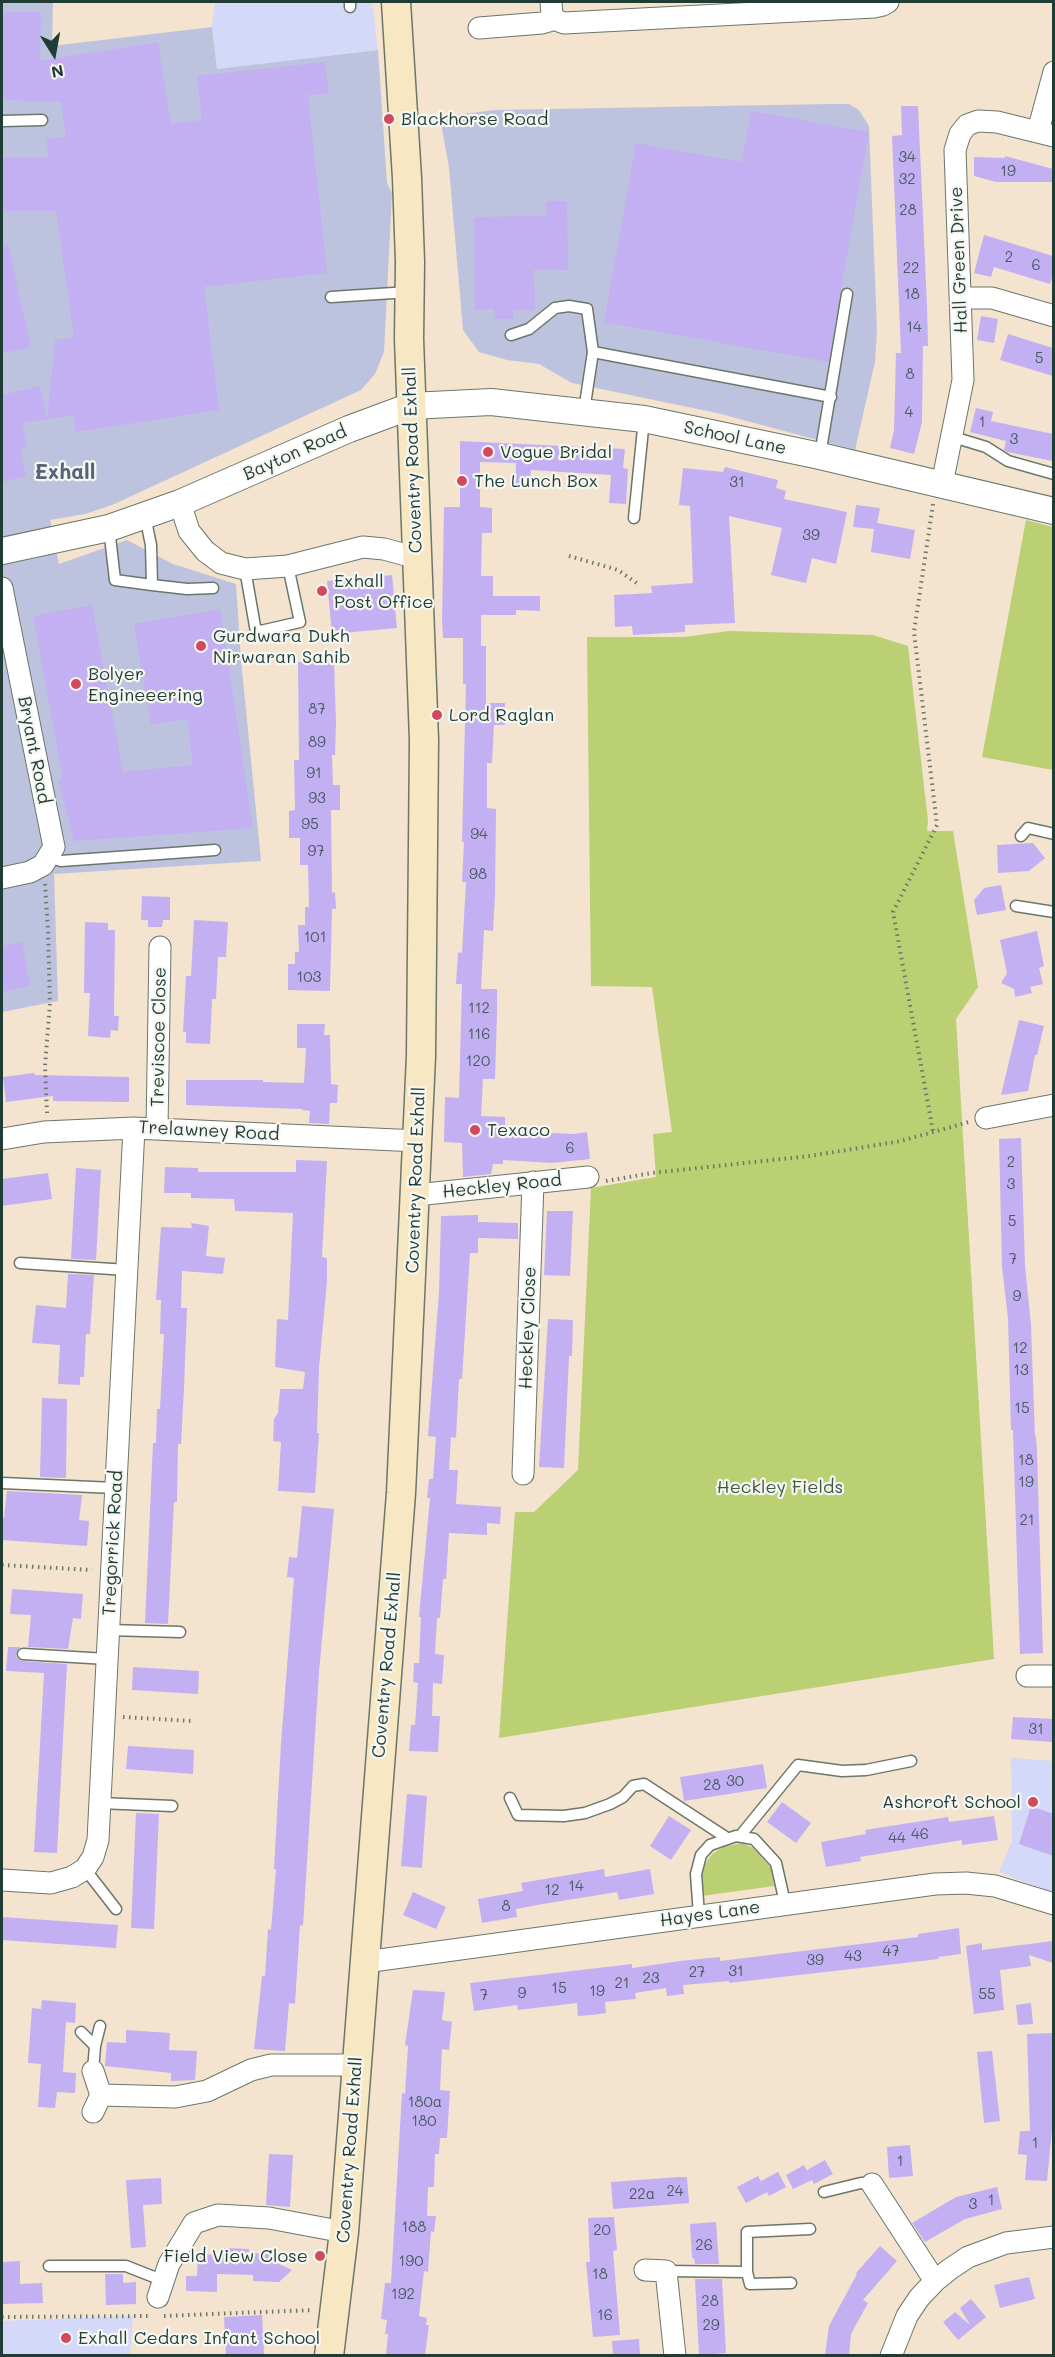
<!DOCTYPE html>
<style>
body{margin:0}
#map{position:relative;width:1055px;height:2357px;overflow:hidden;background:#f4e3ce;font-family:Mali,sans-serif}
canvas{display:block}
.frame{position:absolute;inset:0;border:3px solid #1f3d34;pointer-events:none}
.north{position:absolute;left:24px;top:24px;width:60px;height:60px;-webkit-text-stroke:4px #f6f6f2;paint-order:stroke;rotate:169deg;font-size:16px;font-weight:700;line-height:24px;text-align:center;color:#1f3d34}
.north::after{content:'';display:block;margin:auto;width:21px;height:27px;background:#1f3d34;clip-path:polygon(50% 0,100% 100%,50% 72%,0 100%)}
</style>
<div id="map">
<canvas width="1055" height="2357"></canvas>
<div class="frame"></div>
<div class="north">N</div>
</div>
<script>
const ctx = document.querySelector('canvas').getContext('2d');
ctx.lineJoin = 'round';
function fillPath(path, color) { ctx.fillStyle = color; ctx.fill(path, 'evenodd'); }
const poly = rows => new Path2D(rows.map(r => 'M' + r).join(''));
function stroke(path, color, width, dash) { ctx.strokeStyle = color; ctx.lineWidth = width; ctx.lineCap = dash ? 'butt' : 'round'; ctx.setLineDash(dash || []); ctx.stroke(path); }
function write(font, color, halo, rows, align = 'center') {
  ctx.font = font + ' Mali,sans-serif'; ctx.lineWidth = 4.5; ctx.setLineDash([]); ctx.textBaseline = 'middle'; ctx.strokeStyle = halo; ctx.fillStyle = color; for (const [text, x, y, turn = 0] of rows) {
    ctx.save(); ctx.translate(x, y); ctx.rotate((+turn || 0) * Math.PI / 180); ctx.textAlign = isNaN(turn) ? turn : align; if (halo) ctx.strokeText(text, 0, 0); ctx.fillText(text, 0, 0); ctx.restore();
  }
}
fillPath(poly([
 [215,2,372,2,378,50,217,69,212,27],
 [1011,1758,1053,1761,1053,1893,999,1872,1012,1842],
 [133,2316,130,2355,2,2355,2,2321]
]), '#d4d8f9');
fillPath(poly([
 [2,2,53,2,52,46,212,27,217,69,378,50,387,183,392,193,384,352,375,374,361,390,112,505,85,514,50,520,59,564,127,540,173,564,236,584,241,660,261,861,54,874,58,1001,2,1012],
 [829,104,849,104,859,110,869,126,877,330,875,362,855,450,717,413,572,383,539,364,507,360,479,352,463,330,449,168,440,117,494,110]
]), '#bdc3de');
fillPath(poly([
 [1026,520,1053,527,1053,770,982,757],
 [729,631,873,635,908,646,928,821,927,831,953,831,978,987,956,1019,994,1659,499,1738,515,1512,534,1512,578,1470,591,1188,656,1177,653,1134,672,1132,652,987,591,986,587,637,684,637],
 [742,1843,753,1848,771,1868,774,1886,702,1896,702,1869,712,1854,723,1847]
]), '#bbcf73');
fillPath(poly([
 [2,12,41,12,40,61,158,42,171,124,202,120,197,76,325,62,329,93,308,95,327,273,204,287,219,410,76,432,73,415,22,423,27,448,20,449,26,476,2,482,2,395,40,386,47,419,55,340,74,337,56,211,2,211,2,158,49,158,46,139,66,137,61,102,2,100],
 [901,106,918,106,927,305,928,346,923,346,922,422,914,454,890,448,894,430,896,353,901,353,892,136,902,135],
 [751,111,869,132,828,362,604,322,636,143,742,162],
 [1005,156,1053,169,1052,182,996,182,974,176,974,157,1005,158],
 [546,201,567,201,568,270,534,270,535,310,513,310,513,319,495,319,494,309,475,310,474,217,547,216],
 [984,235,1053,256,1053,274,1050,284,994,267,991,277,974,273],
 [8,244,31,347,2,353,2,245],
 [981,316,998,319,994,343,977,340],
 [1008,334,1053,348,1053,376,1000,360],
 [976,408,993,412,991,421,1053,434,1053,461,1007,452,1004,450,1006,441,970,432],
 [460,441,625,449,623,468,628,469,626,504,609,503,611,475,531,470,529,488,515,487,516,463,480,462,480,507,492,508,492,533,482,533,481,576,493,576,493,596,540,596,540,611,516,610,516,615,481,615,481,646,486,646,486,703,505,703,505,725,494,725,492,763,487,763,487,808,496,809,495,896,493,931,484,930,481,989,497,989,497,1014,495,1079,483,1079,481,1116,505,1117,505,1131,574,1134,587,1132,590,1159,552,1163,503,1160,503,1164,493,1164,491,1174,463,1177,462,1143,444,1142,445,1097,459,1098,462,984,456,984,458,952,462,953,466,882,462,882,464,842,462,842,466,684,463,684,463,638,443,638,442,621,444,507,460,507],
 [725,467,778,480,776,488,786,491,784,499,847,512,836,564,812,558,806,583,771,575,782,528,729,516,735,623,685,625,685,632,633,635,632,626,615,627,614,595,652,593,651,586,693,583,690,506,679,505,683,468,723,472],
 [856,505,880,508,877,523,915,530,910,559,871,552,874,529,853,527],
 [392,575,397,628,332,634,327,581],
 [92,605,123,772,193,765,187,719,151,725,134,624,220,609,253,828,74,841,58,779,63,779,33,616],
 [334,661,336,723,335,755,332,755,333,785,340,785,340,810,331,810,332,893,335,892,336,909,332,909,330,991,288,990,288,964,295,964,295,952,299,952,298,925,305,925,305,907,309,907,308,865,300,865,300,838,289,838,289,811,295,810,294,760,299,760,298,662],
 [1033,843,1045,858,1029,871,998,873,997,845],
 [1001,885,1006,910,977,915,974,900,984,888],
 [142,896,170,897,170,920,163,920,162,927,148,927,148,920,141,920],
 [194,920,228,922,226,957,218,957,216,999,212,999,210,1044,186,1043,186,1032,183,1032,186,976,191,976],
 [85,922,108,923,108,930,115,930,114,1016,119,1016,118,1031,111,1030,110,1038,88,1036,90,993,84,993],
 [1037,931,1044,966,1039,968,1043,984,1030,987,1032,993,1015,997,1014,989,1001,983,1007,973,1000,940],
 [22,942,30,986,2,992,2,946],
 [1019,1020,1044,1026,1037,1055,1035,1055,1028,1091,1001,1095],
 [297,1024,325,1024,324,1035,330,1035,331,1084,338,1085,337,1103,330,1103,329,1124,309,1123,310,1111,302,1110,302,1109,186,1105,186,1080,263,1080,263,1082,304,1083,306,1048,297,1048],
 [34,1073,35,1075,129,1077,129,1102,53,1101,53,1096,6,1102,3,1077],
 [1021,1138,1025,1266,1031,1325,1035,1437,1036,1436,1037,1452,1043,1653,1020,1654,1013,1430,1011,1430,1008,1318,1002,1267,999,1139],
 [296,1160,327,1161,322,1257,327,1258,327,1281,319,1368,317,1433,319,1433,315,1493,278,1491,281,1442,273,1441,274,1419,278,1413,280,1389,303,1389,305,1372,275,1367,277,1319,288,1320,293,1213,235,1211,234,1199,191,1198,191,1193,164,1193,165,1167,198,1168,198,1172,296,1172],
 [76,1168,101,1170,96,1260,71,1259],
 [48,1173,52,1199,2,1206,2,1179],
 [547,1211,573,1211,570,1276,544,1275],
 [478,1215,478,1222,518,1223,518,1239,478,1238,478,1253,470,1253,462,1379,459,1379,456,1438,451,1437,449,1470,458,1470,456,1504,501,1507,500,1524,487,1523,487,1535,449,1533,446,1579,443,1579,440,1618,437,1618,435,1654,444,1655,442,1684,433,1683,432,1716,440,1716,438,1752,409,1751,411,1725,415,1725,418,1683,413,1682,414,1663,419,1663,421,1617,419,1617,430,1498,427,1498,429,1479,433,1479,436,1437,428,1436,439,1292,441,1216],
 [191,1223,209,1226,206,1256,225,1258,223,1274,182,1271,181,1308,187,1308,184,1388,181,1444,178,1444,177,1502,174,1502,168,1624,145,1623,153,1443,156,1443,157,1409,160,1409,164,1334,160,1334,161,1300,156,1300,161,1227,192,1228],
 [68,1274,94,1275,90,1334,86,1334,84,1377,80,1377,80,1385,58,1384,60,1345,32,1343,36,1305,66,1308],
 [548,1319,573,1320,572,1356,569,1356,564,1468,539,1467],
 [42,1398,67,1399,66,1478,40,1477],
 [7,1491,82,1495,79,1520,89,1521,87,1546,2,1540,2,1517,4,1518],
 [302,1506,334,1509,319,1672,303,1926,300,1925,295,2004,289,2003,285,2051,254,2049,262,1976,265,1976,268,1929,271,1930,276,1869,274,1869,281,1743,294,1578,287,1577,289,1557,297,1558],
 [12,1589,83,1594,81,1619,73,1618,68,1649,28,1647,31,1615,10,1614],
 [8,1647,20,1647,16,1654,17,1658,22,1661,67,1664,57,1853,34,1852,44,1673,6,1671],
 [133,1667,199,1671,198,1694,132,1690],
 [1013,1717,1053,1719,1053,1742,1011,1739],
 [128,1746,194,1750,193,1774,126,1769],
 [763,1764,767,1788,684,1801,680,1777],
 [407,1794,427,1796,422,1868,401,1866],
 [782,1802,811,1823,796,1843,767,1822],
 [1031,1806,1053,1814,1053,1856,1019,1844],
 [136,1813,159,1814,154,1929,131,1928],
 [669,1816,691,1830,671,1860,650,1846],
 [994,1816,998,1840,962,1845,962,1840,860,1857,861,1861,826,1867,821,1842,866,1834,865,1830,948,1817,949,1822],
 [604,1869,605,1877,650,1869,654,1894,619,1900,617,1892,543,1904,516,1909,517,1917,482,1923,478,1899,523,1891,521,1883],
 [413,1892,446,1907,436,1929,403,1915],
 [2,1917,118,1925,116,1948,2,1940],
 [959,1928,961,1954,938,1957,939,1959,729,1983,729,1981,683,1985,684,1994,667,1996,666,1988,635,1993,636,1999,605,2002,606,2013,592,2015,578,2016,577,2003,518,2010,517,2005,474,2011,470,1983,632,1964,632,1968,680,1961,720,1957,720,1961,918,1937,918,1934],
 [1053,1941,1053,1963,1029,1955,1031,1966,1000,1970,1004,2010,974,2014,966,1946,982,1943,982,1950],
 [413,1990,445,1992,442,2020,452,2022,449,2050,442,2049,440,2090,450,2091,447,2138,440,2138,439,2154,435,2154,434,2187,428,2187,427,2216,436,2216,434,2232,431,2231,428,2272,424,2271,419,2316,427,2318,426,2325,429,2325,425,2355,386,2355,388,2334,385,2334,387,2320,381,2319,385,2283,391,2283,401,2110,402,2093,405,2094,408,2046,405,2045],
 [42,2000,76,2003,75,2023,66,2022,63,2072,76,2073,75,2093,57,2092,55,2108,38,2107,41,2064,28,2063,32,2008,41,2009],
 [1031,2003,1033,2024,1018,2025,1016,2005],
 [126,2030,170,2033,169,2050,197,2051,195,2080,171,2081,171,2073,105,2066,107,2042,126,2043],
 [1052,2033,1053,2119,1047,2181,1025,2180,1027,2155,1018,2154,1020,2131,1030,2131,1027,2034],
 [992,2051,1000,2121,984,2123,977,2052],
 [910,2145,913,2176,889,2178,887,2147],
 [269,2154,293,2155,290,2207,266,2205],
 [825,2160,833,2174,814,2184,807,2170],
 [804,2165,812,2180,793,2189,786,2175],
 [778,2172,786,2187,769,2196,761,2181],
 [758,2176,767,2192,746,2203,737,2187],
 [679,2177,687,2177,689,2203,613,2209,611,2182],
 [161,2178,162,2204,143,2205,146,2247,131,2248,126,2180],
 [997,2187,1002,2209,965,2219,925,2242,912,2223,956,2197],
 [614,2217,617,2250,613,2251,620,2335,593,2337,586,2262,590,2262,588,2218],
 [716,2222,719,2264,695,2264,694,2258,692,2258,690,2224],
 [880,2246,897,2261,863,2300,868,2303,851,2334,849,2355,825,2355,829,2326,857,2274,856,2273],
 [224,2248,249,2249,249,2253,276,2254,275,2262,292,2270,279,2282,253,2281,253,2275,217,2274,217,2292,186,2291,186,2276,197,2276,198,2254,223,2255],
 [20,2261,20,2284,42,2283,43,2303,2,2304,2,2262],
 [105,2274,123,2274,123,2283,136,2282,136,2304,106,2305],
 [1029,2277,1035,2299,1000,2308,994,2285],
 [695,2279,722,2279,726,2353,699,2355],
 [971,2299,986,2317,958,2340,943,2322,955,2312,970,2325,960,2308],
 [262,2315,264,2355,226,2355,224,2317],
 [639,2339,640,2355,613,2355,612,2341]
]), '#c3b0f2');
const service = poly([
 [350,2,350,7],
 [2,121,42,120],
 [331,297,409,292],
 [511,335,529,329,555,308,569,306,587,309,593,352],
 [584,411,593,352,831,397],
 [953,437,986,447,1008,461,1054,474],
 [820,455,847,294],
 [145,516,151,545,152,585,187,589,213,588],
 [634,518,644,419],
 [109,528,115,580,152,585],
 [245,569,256,632,300,622,288,566],
 [1021,836,1028,828,1054,834],
 [48,857,61,861,215,850],
 [1016,906,1054,912],
 [20,1263,127,1270],
 [2,1483,115,1488],
 [108,1630,180,1632],
 [23,1654,107,1659],
 [510,1798,518,1815,564,1816,585,1813,610,1804,623,1797,633,1786,644,1784,727,1838],
 [99,1803,172,1806],
 [740,1836,798,1765,842,1771,866,1770,911,1761],
 [85,1869,116,1909],
 [699,1915,696,1874,701,1855,710,1845,736,1836,754,1839,776,1863,785,1903],
 [81,2032,95,2046],
 [93,2071,95,2046,100,2026],
 [824,2192,861,2183,872,2184],
 [49,2266,126,2266,164,2281],
 [666,2271,747,2272,750,2284,791,2283],
 [747,2272,747,2232,810,2229]
]);
const minor = poly([
 [551,2,552,15,556,20,564,23,874,7,883,5,888,2],
 [479,28,542,23,549,21,552,15],
 [1038,131,1054,72],
 [961,298,992,298,1054,316],
 [942,484,963,380,955,150,960,134,967,125,978,121,997,122,1054,136],
 [180,503,189,531,205,551,221,563,245,569,288,566,363,547,384,549,417,558],
 [2,588,54,847,43,865,30,872,2,878],
 [986,1118,1054,1105],
 [157,1128,160,947],
 [2,1139,44,1132,134,1128,418,1141],
 [416,1195,588,1177],
 [523,1474,533,1182],
 [1027,1676,1054,1676],
 [2,1880,51,1883,72,1877,85,1869,93,1857,98,1840,134,1128],
 [365,1962,935,1884,966,1883,995,1886,1054,1904],
 [101,2095,175,2097,207,2091,251,2070,271,2065,357,2065],
 [93,2112,101,2095,93,2071],
 [872,2184,935,2281],
 [645,2270,666,2271,675,2356],
 [158,2297,169,2264,194,2223,218,2215,269,2218,344,2232],
 [891,2356,907,2316,919,2298,935,2281,950,2269,968,2257,1006,2243,1054,2237]
]);
const tertiary = poly([
 [2,551,109,528,180,503,349,429,411,406,491,402,644,419,820,456,1054,511]
]);
const secondary = poly([
 [329,2356,344,2232,401,1493,421,1056,424,740,409,339,410,262,407,178,396,2]
]);
stroke(service, '#6a776a', 13);
stroke(minor, '#6a776a', 23);
stroke(tertiary, '#6a776a', 28);
stroke(secondary, '#6a776a', 31);
stroke(poly([
 [933,504,914,632,937,825,893,912,933,1131],
 [569,556,618,570,638,584],
 [45,884,48,930,50,1003,45,1066,47,1113],
 [606,1181,652,1173,810,1156,901,1141,969,1122],
 [2,1565,92,1570],
 [123,1717,192,1721],
 [164,2316,313,2310],
 [2,2317,151,2316]
]), '#6a776a', 4, [1.5, 4.5]);
stroke(service, '#fff', 10);
stroke(minor, '#fff', 21);
stroke(tertiary, '#fff', 26);
stroke(secondary, '#f7e8c3', 28);
for (const [x, y, r, color] of [
 [389,119,6,"#d1495b"],
 [488,452,6,"#d1495b"],
 [462,481,6,"#d1495b"],
 [322,591,6,"#d1495b"],
 [201,646,6,"#d1495b"],
 [76,684,6,"#d1495b"],
 [437,715,6,"#d1495b"],
 [475,1130,6,"#d1495b"],
 [1033,1802,6,"#d1495b"],
 [320,2256,6,"#d1495b"],
 [66,2338,6,"#d1495b"]
]) { const dot = new Path2D(); dot.arc(x, y, r, 0, 2 * Math.PI); ctx.fillStyle = color; ctx.fill(dot); stroke(dot, '#f6f6f2', 2); }
write('15px', '#485a64', null, [
 ["34",907,157],
 ["19",1008,171],
 ["32",907,179],
 ["28",908,210],
 ["2",1009,257],
 ["6",1036,265],
 ["22",911,268],
 ["18",912,294],
 ["14",914,327],
 ["5",1039,358],
 ["8",910,374],
 ["4",909,412],
 ["1",982,422],
 ["3",1014,439],
 ["31",737,482],
 ["39",811,535],
 ["87",317,709],
 ["89",317,742],
 ["91",314,773],
 ["93",317,798],
 ["95",310,824],
 ["94",479,834],
 ["97",316,851],
 ["98",478,874],
 ["101",315,937],
 ["103",309,977],
 ["112",479,1008],
 ["116",479,1034],
 ["120",478,1061],
 ["6",570,1148],
 ["2",1011,1162],
 ["3",1011,1184],
 ["5",1012,1221],
 ["7",1013,1259],
 ["9",1017,1296],
 ["12",1020,1348],
 ["13",1021,1370],
 ["15",1022,1408],
 ["18",1026,1460],
 ["19",1026,1482],
 ["21",1027,1520],
 ["31",1036,1729],
 ["30",735,1781],
 ["28",712,1785],
 ["46",920,1834],
 ["44",897,1838],
 ["14",576,1886],
 ["12",552,1890],
 ["8",506,1906],
 ["47",891,1951],
 ["43",853,1956],
 ["39",815,1960],
 ["31",736,1971],
 ["27",697,1972],
 ["23",651,1978],
 ["21",622,1983],
 ["15",559,1988],
 ["19",597,1991],
 ["9",522,1993],
 ["55",987,1994],
 ["7",484,1995],
 ["180a",425,2102],
 ["180",424,2121],
 ["1",1035,2143],
 ["1",900,2161],
 ["24",675,2191],
 ["22a",642,2194],
 ["1",991,2200],
 ["3",973,2204],
 ["188",414,2227],
 ["20",602,2230],
 ["26",704,2245],
 ["190",411,2261],
 ["18",600,2274],
 ["192",403,2294],
 ["28",710,2301],
 ["16",605,2315],
 ["29",711,2325]
]);
write('18px', '#1f3d34', '#f6f6f2', [
 ["Blackhorse Road",401,119],
 ["Vogue Bridal",500,452],
 ["The Lunch Box",474,481],
 ["Exhall",334,581],
 ["Post Office",334,602],
 ["Gurdwara Dukh",213,636],
 ["Nirwaran Sahib",213,657],
 ["Bolyer",88,674],
 ["Engineeering",88,695],
 ["Lord Raglan",449,715],
 ["Texaco",487,1130],
 ["Ashcroft School",1021,1802,"right"],
 ["Field View Close",308,2256,"right"],
 ["Exhall Cedars Infant School",78,2338]
], 'left');
write('18px', '#1f3d34', '#f6f6f2', [
 ["Hall Green Drive",959,260,-92],
 ["School Lane",735,438,12],
 ["Bayton Road",295,453,-24],
 ["Coventry Road Exhall",413,460,-92],
 ["Bryant Road",34,750,79],
 ["Treviscoe Close",159,1037,-89],
 ["Trelawney Road",209,1131,3],
 ["Coventry Road Exhall",416,1180,-88],
 ["Heckley Road",502,1186,-6],
 ["Heckley Close",528,1328,-88],
 ["Tregorrick Road",113,1543,-87],
 ["Coventry Road Exhall",387,1665,-85],
 ["Hayes Lane",710,1914,-8],
 ["Coventry Road Exhall",350,2150,-86]
]);
write('18px', '#3e5a41', '#f6f6f2', [
 ["Heckley Fields",780,1487]
]);
write('bold 21px', '#586576', '#f6f6f2', [
 ["Exhall",65,473]
]);
</script>
